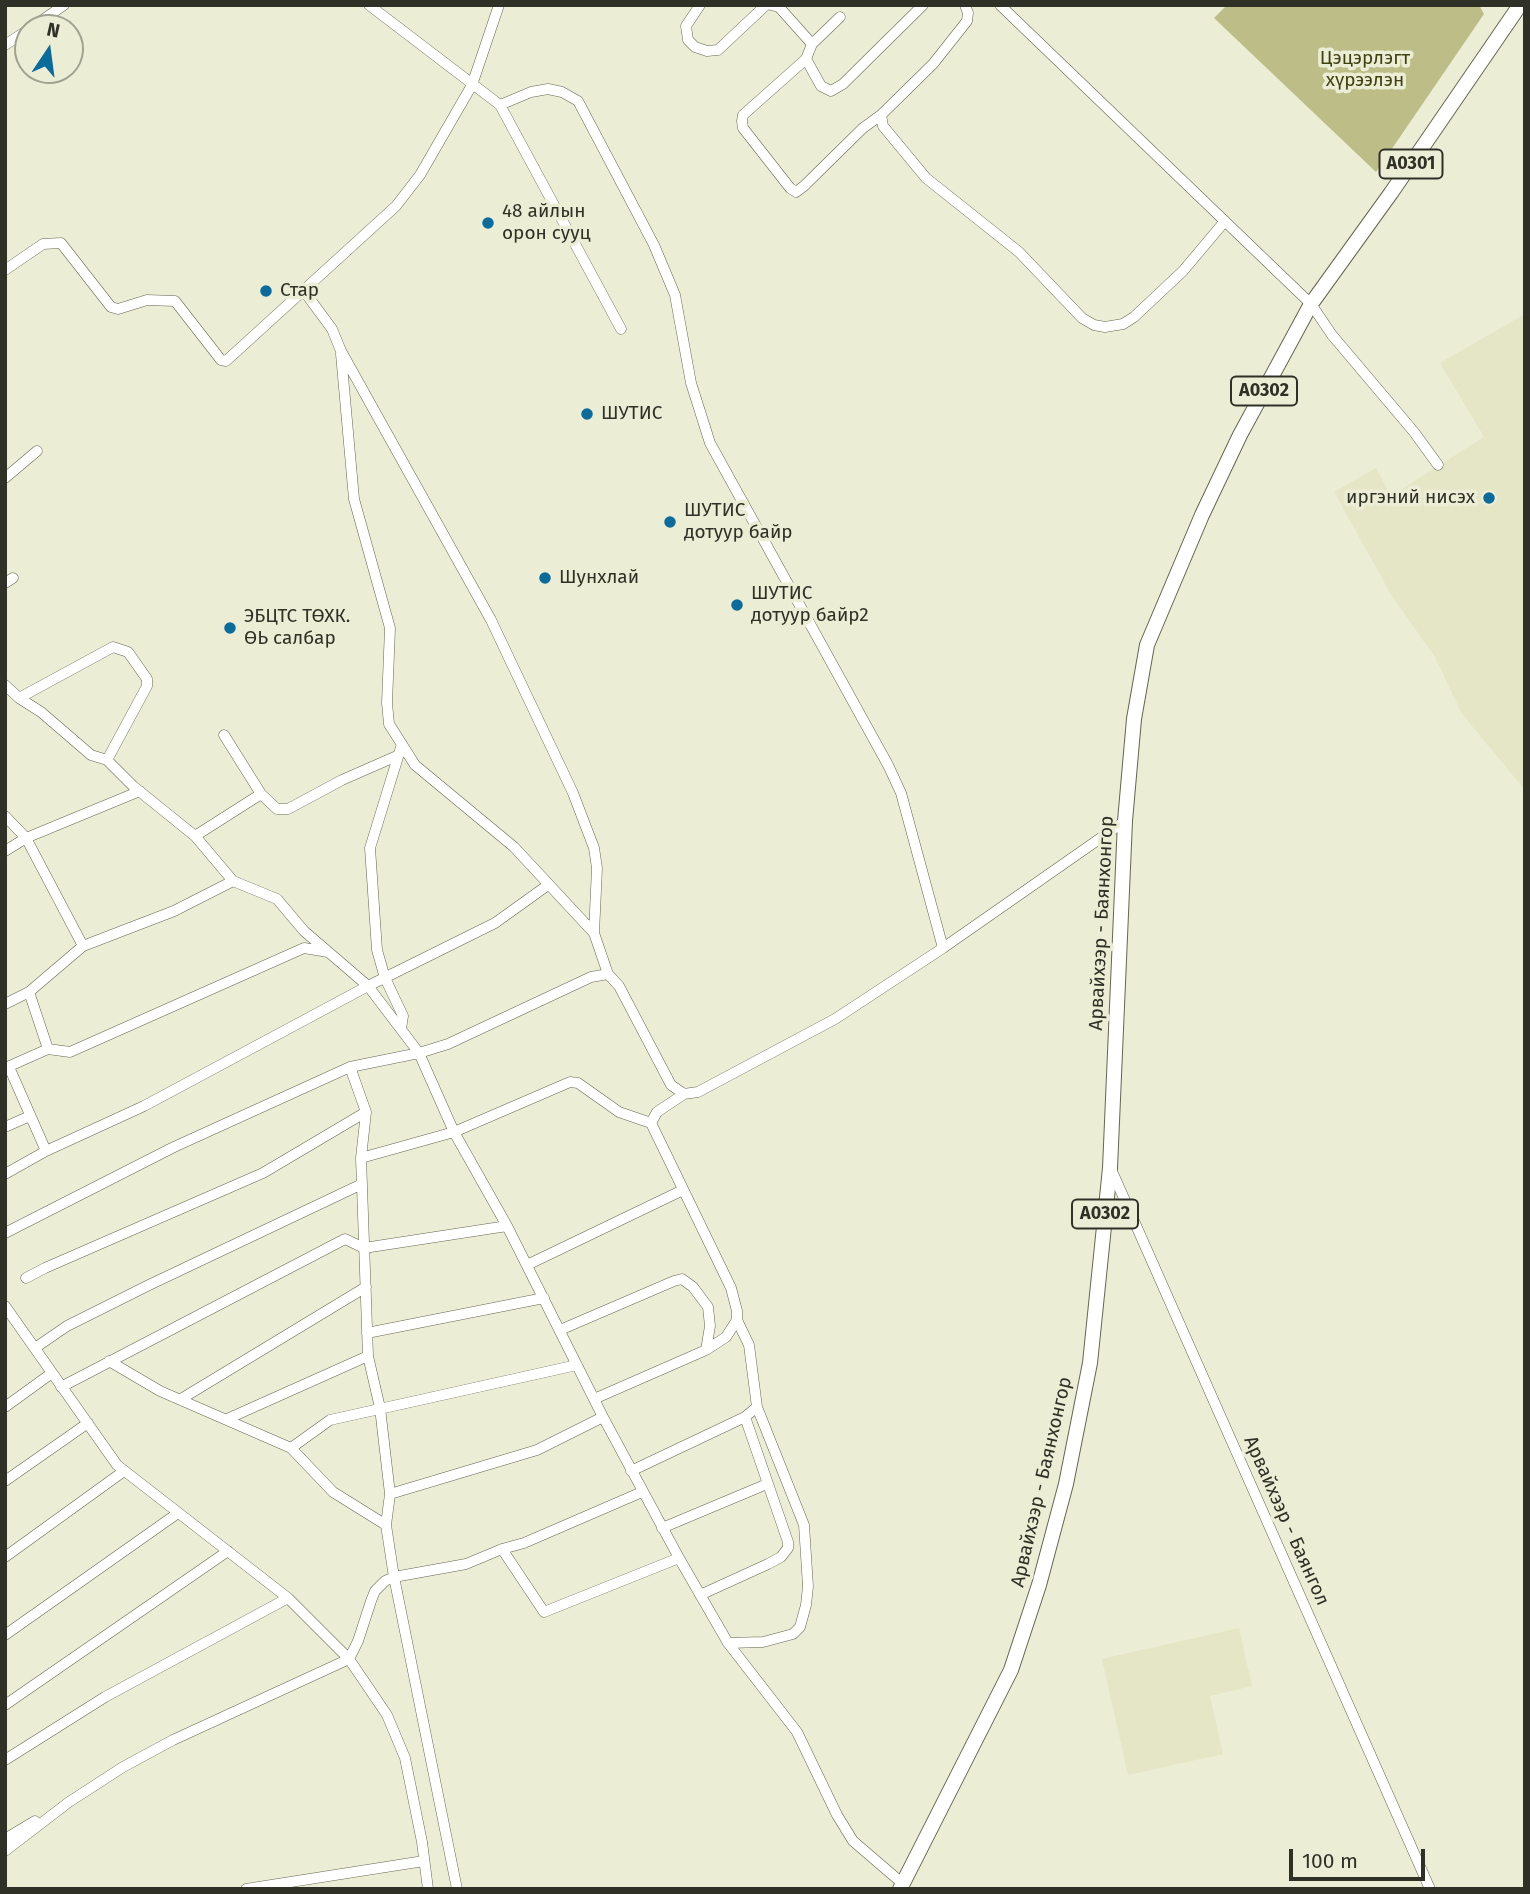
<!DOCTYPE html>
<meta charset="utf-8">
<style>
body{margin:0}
#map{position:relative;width:1530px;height:1894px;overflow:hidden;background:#ecedd5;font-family:"Fira Sans",sans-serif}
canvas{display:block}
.frame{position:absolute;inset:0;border:7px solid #2f3026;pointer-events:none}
.north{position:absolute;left:14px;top:14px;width:70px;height:70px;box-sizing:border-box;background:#ecedd5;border:2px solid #a0a18f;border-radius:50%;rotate:13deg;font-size:19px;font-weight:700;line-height:28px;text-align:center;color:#2f3026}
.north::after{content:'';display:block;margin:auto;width:24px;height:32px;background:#0b6b9a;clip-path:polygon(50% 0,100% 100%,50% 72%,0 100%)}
.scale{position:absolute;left:1289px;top:1849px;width:136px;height:32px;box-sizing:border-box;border:4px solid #2f3026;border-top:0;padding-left:9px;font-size:21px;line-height:24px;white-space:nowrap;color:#2f3026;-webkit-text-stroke:5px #ecedd5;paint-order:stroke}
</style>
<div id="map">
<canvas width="1530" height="1894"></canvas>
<div class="frame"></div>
<div class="north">N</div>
<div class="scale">100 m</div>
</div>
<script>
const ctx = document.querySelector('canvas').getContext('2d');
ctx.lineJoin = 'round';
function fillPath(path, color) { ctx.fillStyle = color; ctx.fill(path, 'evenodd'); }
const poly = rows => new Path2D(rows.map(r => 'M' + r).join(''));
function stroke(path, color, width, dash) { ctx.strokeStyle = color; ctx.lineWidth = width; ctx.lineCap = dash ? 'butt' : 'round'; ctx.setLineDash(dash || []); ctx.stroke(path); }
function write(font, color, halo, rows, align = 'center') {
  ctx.font = font + ' "Fira Sans",sans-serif'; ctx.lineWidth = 7; ctx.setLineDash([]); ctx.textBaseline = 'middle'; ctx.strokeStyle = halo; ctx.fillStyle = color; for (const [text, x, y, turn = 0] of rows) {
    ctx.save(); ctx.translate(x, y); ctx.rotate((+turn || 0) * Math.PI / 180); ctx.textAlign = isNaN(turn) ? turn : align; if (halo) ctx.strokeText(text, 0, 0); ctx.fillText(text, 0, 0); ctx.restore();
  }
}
fillPath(poly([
 [1525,314,1525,790,1462,714,1435,657,1392,596,1334,492,1376,468,1391,496,1484,437,1440,363],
 [1239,1628,1252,1686,1210,1696,1223,1754,1128,1775,1102,1659]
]), '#e4e6c5');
fillPath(poly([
 [1227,5,1479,5,1484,14,1376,172,1214,18]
]), '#bcbd87');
const minor = poly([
 [369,5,500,105,621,329],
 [700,5,686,26,688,40,695,47,707,51,718,50,766,5],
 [771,5,779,7,812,44],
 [965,5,968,13,967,21,933,64,881,115,883,126,926,178,1019,252,1082,318,1094,325,1105,327,1123,324,1134,317,1183,271,1225,221],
 [1000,5,1311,304,1332,335,1414,432,1438,465],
 [840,17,812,44,806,59,821,86,831,91,843,84,923,5],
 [31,28,64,5],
 [5,45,28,30],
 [806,59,743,115,742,121,743,128,790,188,796,192,804,186,863,128,881,115],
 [500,105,531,92,548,89,562,92,578,101,654,245,675,295,691,383,710,443,888,765,901,793,943,948],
 [5,270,43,244,61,243,111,307,118,309,147,300,175,301,221,360,226,361,396,206,420,175,472,85,499,5],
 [304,291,332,329,341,351,491,620,573,793,594,848,597,868,594,933,608,974],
 [341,354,354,499,390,628,387,703,389,724,415,765,514,847,594,933],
 [5,478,37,451],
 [5,583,13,578],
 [5,685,19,698],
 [224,735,261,794,277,809,288,809,342,780,399,755],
 [107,760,147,686,147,679,128,652,113,647,19,698,41,712,91,755,107,760,133,786,195,836,233,881,277,899,304,931,368,986,419,1053,454,1132,507,1226,603,1417,679,1558,728,1643,797,1732,837,1815,853,1841,902,1883],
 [5,816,26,838,83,946],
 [195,836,261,794],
 [5,851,26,838,140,791],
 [29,992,48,1049],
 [5,1004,29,992,83,946,174,911,233,881],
 [401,1029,403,1016,385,978,377,950,370,848,402,744],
 [9,1067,46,1151],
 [350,1067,366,1112,361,1158,368,1356,380,1408,390,1494,386,1525,394,1577,457,1889],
 [5,1068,48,1049,70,1052,304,948,328,952],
 [5,1127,30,1116],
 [361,1158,454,1132,570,1082,578,1083,619,1112,651,1123],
 [1111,1169,1430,1889],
 [5,1174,46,1151,144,1106,368,986,495,923,548,885],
 [5,1233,174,1147,350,1067,419,1053,448,1044,591,977,608,974,619,986,671,1085,684,1094,698,1092,835,1019,943,948,1125,821],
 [527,1265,683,1190],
 [26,1278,45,1268,263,1173,366,1112],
 [5,1306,117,1465,288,1598,349,1659,387,1715,405,1758,422,1842,428,1889],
 [560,1330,674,1281,682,1279,693,1287,708,1307,710,1326,706,1350],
 [367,1333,544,1298],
 [35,1348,67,1326,149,1285,362,1184],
 [109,1361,160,1391,291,1448,333,1492,386,1525],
 [61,1387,345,1239,364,1248,507,1226],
 [181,1399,366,1287],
 [594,1399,706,1350,726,1337,737,1320,737,1311,731,1288,651,1123,657,1112,684,1094],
 [5,1407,52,1373],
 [227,1419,368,1356],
 [291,1448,330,1420,577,1365],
 [631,1471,745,1417,757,1407,749,1345,737,1320],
 [5,1481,88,1423],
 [390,1494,537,1450,603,1417],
 [662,1528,767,1484],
 [502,1549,544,1612,679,1558],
 [5,1557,124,1471],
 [700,1595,768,1564,781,1557,788,1548,788,1542,745,1417],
 [5,1635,178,1513],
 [728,1643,763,1642,793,1634,800,1627,806,1605,808,1586,804,1525,757,1407],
 [5,1705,228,1551],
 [5,1760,105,1697,288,1598],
 [5,1839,35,1821],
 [5,1851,69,1802,123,1767,173,1740,349,1659,358,1641,371,1601,375,1591,385,1581,394,1577,466,1564,502,1549,524,1543,642,1492],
 [246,1889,424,1861]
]);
const highway = poly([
 [900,1889,1011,1670,1039,1585,1066,1484,1090,1363,1110,1168,1125,821,1134,719,1147,645,1202,515,1240,435,1311,304,1391,193,1520,5]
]);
stroke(minor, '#656650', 11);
stroke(highway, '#656650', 16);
stroke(minor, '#fff', 10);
stroke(highway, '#fff', 14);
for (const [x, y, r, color] of [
 [488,223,7,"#0b6b9a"],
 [266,291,7,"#0b6b9a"],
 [587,414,7,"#0b6b9a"],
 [1489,498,7,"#0b6b9a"],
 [670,522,7,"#0b6b9a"],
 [545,578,7,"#0b6b9a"],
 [737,605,7,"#0b6b9a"],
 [230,628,7,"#0b6b9a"]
]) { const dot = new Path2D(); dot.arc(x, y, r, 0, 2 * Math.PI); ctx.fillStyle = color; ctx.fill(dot); stroke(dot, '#ecedd5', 2.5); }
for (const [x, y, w] of [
 [1411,164,63],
 [1264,391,66],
 [1105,1214,66]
]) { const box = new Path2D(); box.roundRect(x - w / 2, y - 14.5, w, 29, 5); ctx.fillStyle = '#ecedd5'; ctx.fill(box); stroke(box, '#2f3026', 2); }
write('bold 18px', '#2f3026', null, [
 ["A0301",1411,164],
 ["A0302",1264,391],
 ["A0302",1105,1214]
]);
write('19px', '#404011', '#ecedd5', [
 ["Цэцэрлэгт",1365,59],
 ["хүрээлэн",1365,81]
]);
write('19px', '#2f3026', '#ecedd5', [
 ["48 айлын",502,212],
 ["орон сууц",502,234],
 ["Стар",280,291],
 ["ШУТИС",601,414],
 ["иргэний нисэх",1475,498,"right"],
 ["ШУТИС",684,511],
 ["дотуур байр",684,533],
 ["Шунхлай",559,578],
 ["ШУТИС",751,594],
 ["дотуур байр2",751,616],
 ["ЭБЦТС ТӨХК.",244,617],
 ["ӨЬ салбар",244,639]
], 'left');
write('19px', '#2f3026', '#ecedd5', [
 ["Арвайхээр - Баянхонгор",1102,923,-87],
 ["Арвайхээр - Баянхонгор",1042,1482,-77],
 ["Арвайхээр - Баянгол",1286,1521,66]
]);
</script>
